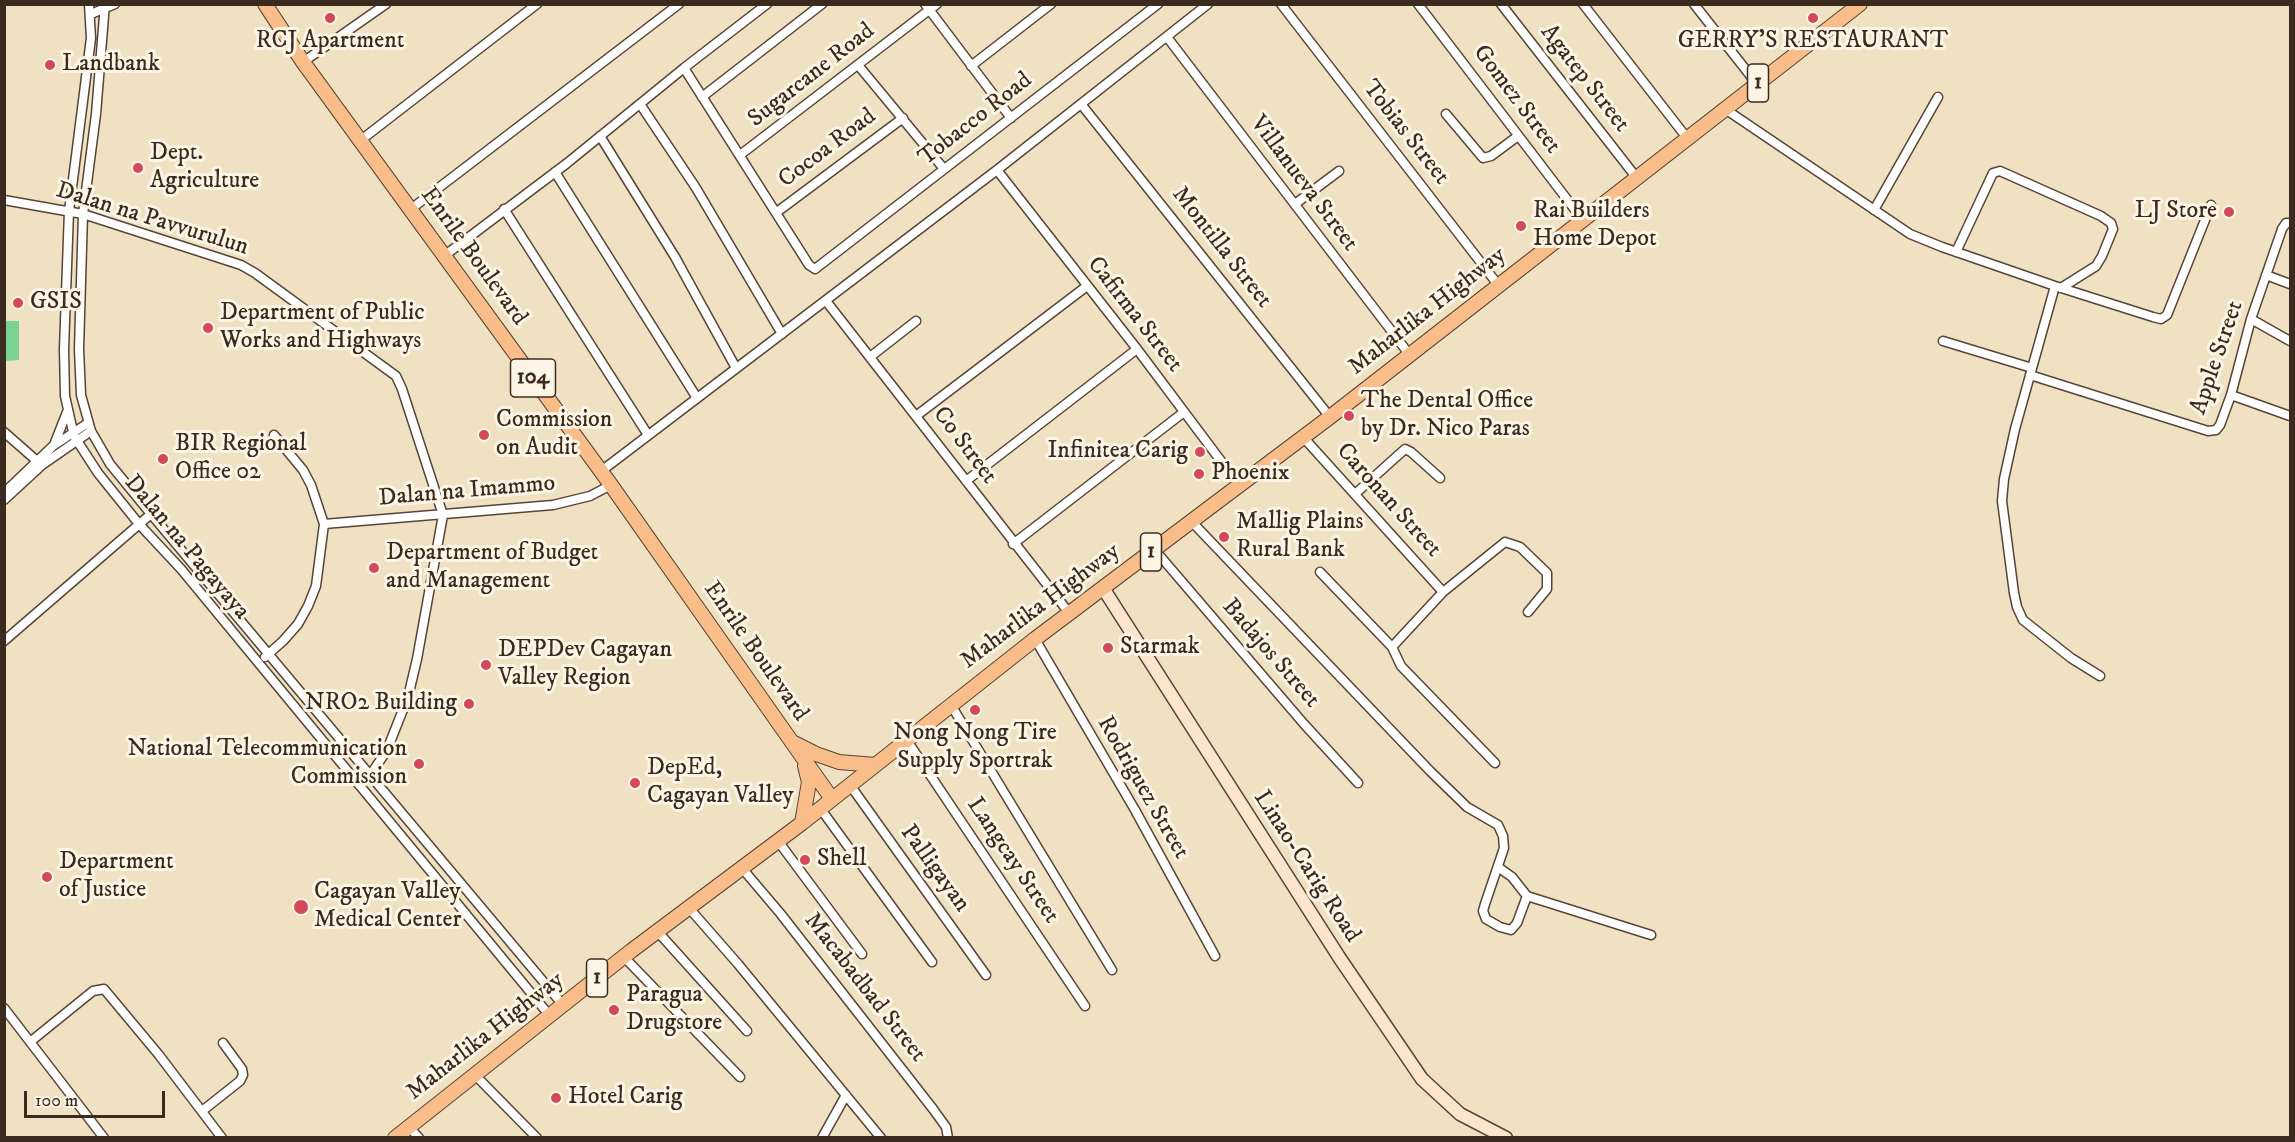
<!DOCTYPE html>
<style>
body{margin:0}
#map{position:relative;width:2295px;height:1142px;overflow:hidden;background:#f0e1c2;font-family:"IM FELL DW Pica",serif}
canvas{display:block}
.frame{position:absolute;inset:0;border:6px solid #3b2a1e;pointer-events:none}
.scale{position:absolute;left:24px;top:1091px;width:141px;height:27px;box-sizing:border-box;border:3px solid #3b2a1e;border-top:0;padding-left:8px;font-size:18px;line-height:21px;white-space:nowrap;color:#3b2a1e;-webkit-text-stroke:4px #fcf5e5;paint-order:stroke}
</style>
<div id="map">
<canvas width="2295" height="1142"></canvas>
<div class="frame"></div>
<div class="scale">100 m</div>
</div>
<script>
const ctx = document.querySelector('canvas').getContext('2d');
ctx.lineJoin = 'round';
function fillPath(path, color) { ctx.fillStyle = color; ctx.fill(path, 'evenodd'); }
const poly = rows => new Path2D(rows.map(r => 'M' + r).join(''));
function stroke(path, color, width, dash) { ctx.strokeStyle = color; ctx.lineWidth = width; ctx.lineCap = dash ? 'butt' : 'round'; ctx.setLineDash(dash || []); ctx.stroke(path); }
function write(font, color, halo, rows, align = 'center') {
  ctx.font = font + ' "IM FELL DW Pica",serif'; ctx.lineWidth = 6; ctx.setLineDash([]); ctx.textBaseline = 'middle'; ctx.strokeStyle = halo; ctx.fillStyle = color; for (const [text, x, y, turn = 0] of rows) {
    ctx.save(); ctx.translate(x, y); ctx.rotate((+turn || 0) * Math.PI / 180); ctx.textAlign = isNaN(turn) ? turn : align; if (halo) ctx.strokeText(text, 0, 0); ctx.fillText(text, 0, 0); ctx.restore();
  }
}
fillPath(poly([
 [4,321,19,321,19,360,5,361]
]), '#7bd093');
const minor = poly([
 [89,4,91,38,69,211,64,349,65,396,74,436,98,473,139,524,181,569,550,1016],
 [105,4,96,114,83,214,79,349,81,395,91,431,110,464,151,514,563,1005],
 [925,4,1011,118],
 [1281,4,1499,286],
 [1418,4,1582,219],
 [1501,4,1636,177],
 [1583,4,1687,138],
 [1694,4,1757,84],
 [91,14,115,4],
 [1167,37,1409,354],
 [303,62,386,4],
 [858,65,944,169],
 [971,66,1051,4],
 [684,68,809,265,815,269,1158,4],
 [702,97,822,4],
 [640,104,696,188,782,334],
 [1081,104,1330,417],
 [1725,109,1910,234,1942,247,2055,286,2153,317,2161,319,2167,315,2211,205],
 [1446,114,1483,158,1491,156,1518,136],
 [600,136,675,257,736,368],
 [361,140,537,4],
 [740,155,937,4],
 [997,170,1137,349,1239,485],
 [555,172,697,398],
 [4,200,83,214,241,265,255,273,396,376,402,389,443,515,417,659,408,697,387,750,371,774,359,785],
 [1295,204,1339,171],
 [411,209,679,4],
 [504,209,648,435],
 [1874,210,1938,97],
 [777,212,903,118],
 [1956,252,1993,173,2000,171,2101,216,2111,223,2113,229,2102,256,2096,266,2061,288],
 [444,256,566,164,684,68,767,4],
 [2266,275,2290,284],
 [2055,286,2015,429,2004,479,2002,501,2014,593,2017,607,2023,620,2071,658,2100,676],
 [826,301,1070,614],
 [2251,319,2290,341],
 [1943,341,2032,368],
 [870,357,916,321],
 [2030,375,2208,431,2216,430,2220,425,2231,395,2251,319,2282,229,2286,223,2290,223],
 [2231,395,2290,416],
 [916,416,1087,286],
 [4,432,37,461],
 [1303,437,1443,592],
 [54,445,67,412],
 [600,472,997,170,1208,4],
 [966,481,1137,349],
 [5,492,53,446,88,423],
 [1355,494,1405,449,1411,452,1440,478],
 [4,500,42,465,91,431],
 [1192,522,1430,771,1467,807,1498,825,1503,836,1504,848,1485,904,1483,911,1486,919,1500,927,1511,930,1517,923,1527,896,1651,935],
 [324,524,553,505,590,496,611,485],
 [1013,544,1184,412],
 [1154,549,1304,724,1358,783],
 [1320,572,1392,647],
 [1035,639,1135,810,1215,956],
 [4,641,151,514],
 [265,657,283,641,298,624,308,606,316,586,324,524,311,485,303,470,274,435],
 [951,705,1112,970],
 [906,739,1085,1006],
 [1495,763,1401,666,1392,647,1443,592,1505,542,1520,547,1547,573,1547,589,1528,612],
 [850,785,986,975],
 [820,808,932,962],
 [778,841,862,954],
 [741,867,780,913,933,1109,946,1127,948,1138],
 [1498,867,1512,877,1527,896],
 [689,908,738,964,881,1138],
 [658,932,747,1031],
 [624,957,740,1077],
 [4,1008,104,1138],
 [30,1042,93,991,104,989,159,1055,222,1138],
 [476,1076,537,1138],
 [202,1111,240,1081,243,1075,242,1069,223,1043],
 [409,1127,419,1138],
 [822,1138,846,1095]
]);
const secondary = poly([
 [1103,588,1339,957,1422,1079,1460,1114,1506,1138]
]);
const trunk = poly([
 [265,4,303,62,611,485,832,799],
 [792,742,816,754,839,762,875,765],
 [802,823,809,782,805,766],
 [395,1138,631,951,802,823,1035,639,1330,417,1860,4]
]);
stroke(minor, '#564537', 11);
stroke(secondary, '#564537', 15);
stroke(trunk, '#564537', 16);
stroke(minor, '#fff', 8);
stroke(secondary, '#fce5cf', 12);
stroke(trunk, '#f8bd88', 14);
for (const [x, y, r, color] of [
 [330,18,6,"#d1495b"],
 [1813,18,6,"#d1495b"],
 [50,65,6,"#d1495b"],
 [138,168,6,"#d1495b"],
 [2229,212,6,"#d1495b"],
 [1521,226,6,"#d1495b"],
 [18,303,6,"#d1495b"],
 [208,328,6,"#d1495b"],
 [1349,416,6,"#d1495b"],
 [484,435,6,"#d1495b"],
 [1200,452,6,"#d1495b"],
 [163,459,6,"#d1495b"],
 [1199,474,6,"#d1495b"],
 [1224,537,6,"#d1495b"],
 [374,568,6,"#d1495b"],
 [1108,648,6,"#d1495b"],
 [486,665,6,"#d1495b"],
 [469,704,6,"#d1495b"],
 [975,710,6,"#d1495b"],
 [419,764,6,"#d1495b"],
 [635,783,6,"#d1495b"],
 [805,860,6,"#d1495b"],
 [47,877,6,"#d1495b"],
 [301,907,8,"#d1495b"],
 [614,1010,6,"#d1495b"],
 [556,1098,6,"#d1495b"]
]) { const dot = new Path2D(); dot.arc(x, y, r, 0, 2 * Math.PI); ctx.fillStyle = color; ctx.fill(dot); stroke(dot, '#fcf5e5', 2); }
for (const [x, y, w] of [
 [1758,83,21],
 [533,378,45],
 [1151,552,21],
 [597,978,21]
]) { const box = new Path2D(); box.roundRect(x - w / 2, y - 19, w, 38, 4.5); ctx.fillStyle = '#fcf5e5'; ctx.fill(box); stroke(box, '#3b2a1e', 1.5); }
write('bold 22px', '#3b2a1e', null, [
 ["1",1758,83],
 ["104",533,378],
 ["1",1151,552],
 ["1",597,978]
]);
write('24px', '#3b2a1e', '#fcf5e5', [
 ["RCJ Apartment",330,42,"center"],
 ["GERRY'S RESTAURANT",1813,42,"center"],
 ["Landbank",62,65],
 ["Dept.",150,154],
 ["Agriculture",150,182],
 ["Rai Builders",1533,212],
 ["Home Depot",1533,240],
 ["LJ Store",2217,212,"right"],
 ["GSIS",30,303],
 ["Department of Public",220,314],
 ["Works and Highways",220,342],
 ["The Dental Office",1361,402],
 ["by Dr. Nico Paras",1361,430],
 ["Commission",496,421],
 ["on Audit",496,449],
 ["BIR Regional",175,445],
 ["Office 02",175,473],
 ["Infinitea Carig",1188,452,"right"],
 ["Phoenix",1211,474],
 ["Mallig Plains",1236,523],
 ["Rural Bank",1236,551],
 ["Department of Budget",386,554],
 ["and Management",386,582],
 ["Starmak",1120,648],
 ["DEPDev Cagayan",498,651],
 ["Valley Region",498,679],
 ["NRO2 Building",457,704,"right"],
 ["Nong Nong Tire",975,734,"center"],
 ["Supply Sportrak",975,762,"center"],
 ["National Telecommunication",407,750,"right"],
 ["Commission",407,778,"right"],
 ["DepEd,",647,769],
 ["Cagayan Valley",647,797],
 ["Shell",817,860],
 ["Department",59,863],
 ["of Justice",59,891],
 ["Cagayan Valley",314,893],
 ["Medical Center",314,921],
 ["Paragua",626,996],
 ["Drugstore",626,1024],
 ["Hotel Carig",568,1098]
], 'left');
write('24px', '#3b2a1e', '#fcf5e5', [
 ["Sugarcane Road",812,76,-38],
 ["Agatep Street",1584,79,52],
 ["Gomez Street",1516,100,53],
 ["Tobacco Road",976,120,-38],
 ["Tobias Street",1405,133,52],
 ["Cocoa Road",828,149,-37],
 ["Villanueva Street",1303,184,53],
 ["Dalan na Pavvurulun",152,220,17],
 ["Montilla Street",1221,248,52],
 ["Enrile Boulevard",473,257,54],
 ["Maharlika Highway",1428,312,-38],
 ["Cafirma Street",1134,315,52],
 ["Apple Street",2218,358,-71],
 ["Co Street",964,446,53],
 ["Dalan na Imammo",467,492,-5],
 ["Caronan Street",1388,501,48],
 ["Dalan na Pagayaya",186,548,50],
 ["Maharlika Highway",1041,607,-37],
 ["Enrile Boulevard",755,652,55],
 ["Badajos Street",1270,654,49],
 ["Rodriguez Street",1142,788,60],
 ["Langcay Street",1012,861,56],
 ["Linao-Carig Road",1306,867,57],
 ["Palligayan",934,869,54],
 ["Macabadbad Street",864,988,52],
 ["Maharlika Highway",486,1037,-38]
]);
</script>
